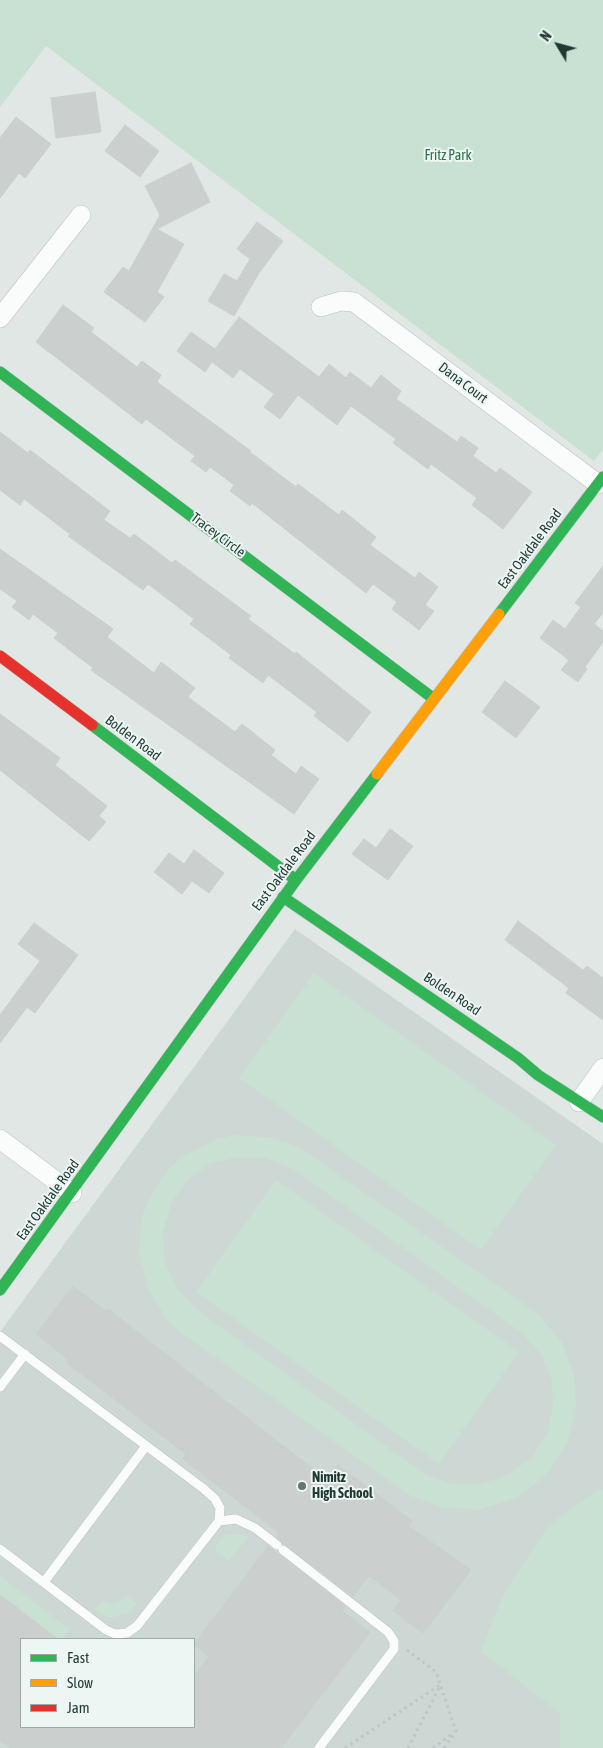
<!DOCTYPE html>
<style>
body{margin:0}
#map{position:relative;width:603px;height:1748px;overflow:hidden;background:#e0e7e4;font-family:"Asap Condensed",sans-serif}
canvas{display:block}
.legend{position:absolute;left:20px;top:1638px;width:175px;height:90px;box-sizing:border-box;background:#edf6f3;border:1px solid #9baaa7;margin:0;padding:6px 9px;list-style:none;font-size:15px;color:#1f3935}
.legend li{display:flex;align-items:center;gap:10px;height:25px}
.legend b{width:25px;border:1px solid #9baaa7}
.north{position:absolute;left:533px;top:20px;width:50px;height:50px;-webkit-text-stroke:4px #edf6f3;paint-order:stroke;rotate:307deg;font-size:14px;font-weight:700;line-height:20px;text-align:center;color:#1f3935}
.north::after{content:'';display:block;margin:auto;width:18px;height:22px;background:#1f3935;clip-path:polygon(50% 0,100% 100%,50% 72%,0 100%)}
</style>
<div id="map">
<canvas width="603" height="1748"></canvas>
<ul class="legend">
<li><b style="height:6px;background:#30b455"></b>Fast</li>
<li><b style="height:6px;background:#ff9f0a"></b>Slow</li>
<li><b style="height:6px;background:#e5322d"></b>Jam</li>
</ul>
<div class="north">N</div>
</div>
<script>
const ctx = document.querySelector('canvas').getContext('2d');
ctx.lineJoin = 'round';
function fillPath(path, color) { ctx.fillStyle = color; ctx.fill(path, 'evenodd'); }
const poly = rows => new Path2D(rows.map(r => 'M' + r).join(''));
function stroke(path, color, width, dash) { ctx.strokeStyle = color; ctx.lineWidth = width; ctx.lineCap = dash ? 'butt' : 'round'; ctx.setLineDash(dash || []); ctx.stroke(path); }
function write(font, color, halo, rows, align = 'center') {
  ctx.font = font + ' "Asap Condensed",sans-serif'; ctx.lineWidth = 4; ctx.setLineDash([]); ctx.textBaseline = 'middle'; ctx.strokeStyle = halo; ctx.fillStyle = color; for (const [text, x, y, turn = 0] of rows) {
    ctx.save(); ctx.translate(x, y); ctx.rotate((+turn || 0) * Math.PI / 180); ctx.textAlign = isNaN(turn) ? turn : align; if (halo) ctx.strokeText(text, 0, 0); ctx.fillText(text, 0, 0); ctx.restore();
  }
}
fillPath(poly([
 [295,929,603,1144,603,1748,0,1748,0,1332],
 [21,1639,194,1639,194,1727,21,1727]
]), '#cdd8d5');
fillPath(poly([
 [0,0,603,0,603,449,594,461,46,46,0,107],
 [314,973,556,1145,481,1250,239,1078],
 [236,1135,271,1138,289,1143,306,1152,538,1314,561,1341,574,1375,576,1411,566,1446,545,1476,516,1498,481,1509,445,1508,411,1496,180,1332,167,1320,148,1289,139,1253,142,1217,149,1199,169,1168,185,1155,217,1139],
 [239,1157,266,1158,293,1169,522,1333,541,1354,552,1380,553,1408,547,1434,531,1458,508,1475,481,1484,453,1484,426,1475,196,1309,176,1287,165,1261,163,1232,171,1204,187,1180,211,1163],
 [276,1180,519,1352,439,1464,196,1292],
 [599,1489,603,1491,603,1748,560,1748,560,1714,481,1651,503,1595,549,1525],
 [242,1534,248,1537,229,1561,216,1551,216,1546,225,1535],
 [0,1576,70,1629,64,1636,68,1639,60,1639,0,1594],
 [126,1595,138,1604,128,1613,110,1618,95,1610,102,1601,110,1604,120,1601]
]), '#c8e1d2');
const building = poly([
 [95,92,101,132,56,138,51,98,95,92],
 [16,117,51,144,25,178,19,173,0,198,0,138,16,117],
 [125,125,159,151,140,177,105,151,125,125],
 [191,163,210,202,157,229,184,244,157,292,164,297,145,322,104,292,123,267,129,271,160,215,145,186,191,163],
 [257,222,283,241,259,273,234,316,208,301,224,274,237,281,250,259,237,249,257,222],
 [63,305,94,328,91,332,137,367,142,361,161,375,157,382,251,451,250,452,296,487,298,484,339,515,342,510,376,537,370,545,415,578,419,572,438,587,425,605,434,611,419,630,392,609,397,602,373,584,366,593,252,503,250,506,230,491,234,485,210,467,206,472,191,461,195,456,146,419,142,424,36,342,63,305],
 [239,317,319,377,329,364,346,378,350,372,371,388,381,375,401,391,396,399,457,442,461,436,478,448,473,456,496,473,500,468,532,492,503,529,472,505,477,498,431,464,428,469,393,443,396,439,351,406,337,425,298,395,280,419,264,407,274,394,240,369,233,378,212,362,205,372,177,351,191,332,215,349,239,317],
 [0,432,28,453,30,450,110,511,104,520,130,538,134,534,172,563,175,560,251,616,248,619,295,654,296,652,371,712,348,742,314,716,317,712,268,675,263,683,229,658,231,655,190,624,194,619,148,584,143,590,68,536,70,534,24,499,20,505,0,490,0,432],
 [0,549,113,629,107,637,154,673,161,662,195,688,188,697,235,732,242,724,275,750,271,755,296,774,301,766,319,779,294,814,91,670,93,668,54,638,58,633,33,614,29,620,12,607,17,601,0,589,0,549],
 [603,566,603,613,594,624,603,631,603,642,585,667,587,669,578,682,561,670,569,660,540,638,553,620,565,629,581,607,575,603,603,566],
 [505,681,540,707,516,738,482,712,505,681],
 [0,714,60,758,55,765,107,806,99,816,106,822,89,841,0,770,0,714],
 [390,829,413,846,388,880,352,854,364,839,376,848,390,829],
 [194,850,224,873,209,893,192,881,182,894,154,872,169,853,184,864,194,850],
 [518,921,583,970,587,966,603,978,603,1020,566,993,569,988,505,940,518,921],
 [34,923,78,955,35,1013,27,1007,0,1043,0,1015,40,961,18,944,34,923],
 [73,1286,106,1311,108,1309,327,1480,338,1465,412,1521,408,1526,471,1570,423,1633,393,1611,401,1600,369,1576,353,1596,283,1544,276,1536,279,1533,277,1531,183,1459,186,1454,67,1363,69,1360,36,1334,73,1286],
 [268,1546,345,1606,342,1611,370,1632,281,1748,11,1748,0,1740,0,1595,57,1639,21,1639,21,1727,194,1727,194,1676,209,1657,194,1644,268,1546]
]);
fillPath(building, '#cbd0cf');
stroke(building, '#c9d0cd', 1);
const lane = poly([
 [0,1336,204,1489,215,1499,220,1508,219,1521,137,1626,127,1633,115,1634,106,1630,0,1549],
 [0,1387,25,1354],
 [219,1521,236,1519,255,1528,277,1545],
 [283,1550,388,1632,394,1641,394,1649,319,1748],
 [44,1582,146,1446]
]);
const street = poly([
 [321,307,341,301,354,302,598,484],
 [0,318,81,215],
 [579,1102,603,1068],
 [0,1139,72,1193]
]);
const fast = poly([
 [0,372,434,699],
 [499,614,603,477],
 [92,725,296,880],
 [283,897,518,1058,538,1075,603,1117],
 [0,1290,296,880,377,774]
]);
const slow = poly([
 [377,774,499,614]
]);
const jam = poly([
 [0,656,92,725]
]);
stroke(lane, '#bdc3c1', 10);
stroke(street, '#bdc3c1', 20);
stroke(fast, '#bcc5c2', 12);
stroke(slow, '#bcc5c2', 12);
stroke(jam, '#bcc5c2', 12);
stroke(poly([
 [407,1650,436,1672,456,1731,444,1748],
 [345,1748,440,1685],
 [408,1748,440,1686],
 [433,1748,452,1734]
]), '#bfc7c6', 3, [2.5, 4]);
stroke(lane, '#fafbfb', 9);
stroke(street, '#fafbfb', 19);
stroke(fast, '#30b455', 11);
stroke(slow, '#ff9f0a', 11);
stroke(jam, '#e5322d', 11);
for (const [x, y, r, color] of [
 [302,1486,5,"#637672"]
]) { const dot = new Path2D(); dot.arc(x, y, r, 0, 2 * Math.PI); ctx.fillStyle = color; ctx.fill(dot); stroke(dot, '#edf6f3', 2); }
write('14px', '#28714c', '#edf6f3', [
 ["Fritz Park",448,156]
]);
write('14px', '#1f3935', '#edf6f3', [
 ["Dana Court",463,383,37],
 ["Tracey Circle",218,535,37],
 ["East Oakdale Road",530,549,-53],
 ["Bolden Road",133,738,37],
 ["East Oakdale Road",284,871,-53],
 ["Bolden Road",452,994,34],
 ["East Oakdale Road",48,1200,-54]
]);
write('bold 14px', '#1f3935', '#edf6f3', [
 ["Nimitz",312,1478],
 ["High School",312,1494]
], 'left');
</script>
